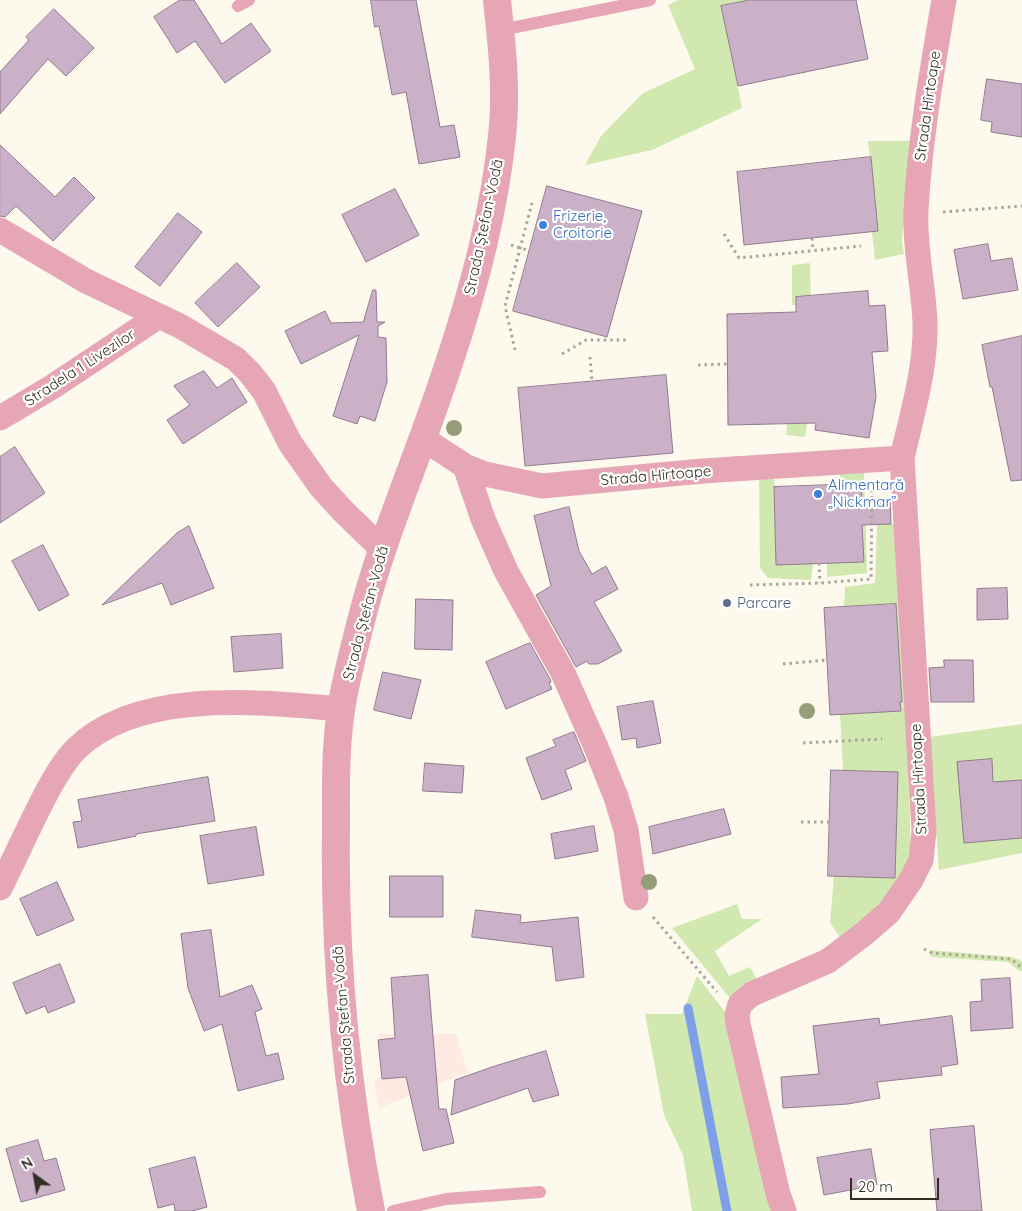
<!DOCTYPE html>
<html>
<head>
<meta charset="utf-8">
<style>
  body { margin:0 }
  #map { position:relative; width:1022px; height:1211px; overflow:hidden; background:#fdf9ed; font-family:Quicksand,sans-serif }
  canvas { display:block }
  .north { position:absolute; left:10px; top:1151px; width:50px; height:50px; -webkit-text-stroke:4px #fff; paint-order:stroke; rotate:328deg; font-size:14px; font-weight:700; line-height:20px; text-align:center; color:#332e23 }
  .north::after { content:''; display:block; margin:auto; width:18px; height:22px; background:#332e23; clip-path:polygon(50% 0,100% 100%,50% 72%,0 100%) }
  .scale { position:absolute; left:850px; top:1178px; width:89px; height:22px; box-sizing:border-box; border:2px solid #332e23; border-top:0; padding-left:6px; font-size:15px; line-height:18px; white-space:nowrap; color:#332e23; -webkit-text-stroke:4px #fff; paint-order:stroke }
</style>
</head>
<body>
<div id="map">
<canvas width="1022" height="1211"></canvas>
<div class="north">N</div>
<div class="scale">20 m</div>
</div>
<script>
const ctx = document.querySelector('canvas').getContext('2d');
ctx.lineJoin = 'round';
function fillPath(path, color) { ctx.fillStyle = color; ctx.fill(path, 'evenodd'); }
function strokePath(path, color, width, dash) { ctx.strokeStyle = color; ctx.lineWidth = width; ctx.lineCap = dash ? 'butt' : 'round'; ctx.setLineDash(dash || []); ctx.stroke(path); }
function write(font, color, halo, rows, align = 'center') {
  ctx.font = font + ' Quicksand,sans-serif'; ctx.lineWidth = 4.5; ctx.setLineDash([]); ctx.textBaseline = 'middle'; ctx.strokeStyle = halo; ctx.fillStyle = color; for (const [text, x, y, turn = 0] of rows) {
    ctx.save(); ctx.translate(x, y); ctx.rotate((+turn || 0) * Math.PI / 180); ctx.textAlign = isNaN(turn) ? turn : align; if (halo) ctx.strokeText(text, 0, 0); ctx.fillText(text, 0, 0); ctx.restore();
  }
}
fillPath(new Path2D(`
  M379,1034H456L468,1072L379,1108L374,1080L382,1079Z`), '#feeae3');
fillPath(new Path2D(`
  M678,0H750L721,6L742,108L652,150L585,165L601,136L643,93L695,69L668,5Z
  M868,141H911L902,241L904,254L875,260L872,232L878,230Z
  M810,263L811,305H792V265Z
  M815,376L805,437L786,435L787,424Z
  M864,471L867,573L827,577V563L863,561L861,484L840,485V472Z
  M759,475H774L776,564L813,563L811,580L768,578L760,568Z
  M877,524H899L902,547L911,858L887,896L842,940L830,923L834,876L895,877L898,772L843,770L840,714L901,711L896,604L844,607L845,587L875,583Z
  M1022,724V853L939,870L929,737Z
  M737,904L742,919H762L715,951L729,976L750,967L760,985L730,998L672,928Z
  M930,950L1012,957L1022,961V971H1019L1008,962L931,957Z
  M697,976L730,1018L777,1211H692L683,1155L664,1115L645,1014H682Z`), '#d2e8b1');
strokePath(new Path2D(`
  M688,1008L727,1211`), '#7ea0e9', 9);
const building = new Path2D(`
  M180,0H194L222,44L251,23L271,51L225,83L195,41L177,53L154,17Z
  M371,0H416L440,127L454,125L460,157L419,164L406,92L392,95L379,26L375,27Z
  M750,0H856L868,59L738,86L721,6Z
  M54,9L94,48L66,76L48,59L0,114V72L29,40L26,37Z
  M987,79L1022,84V137L991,132L992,122L981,120Z
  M0,145L55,197L74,177L95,198L53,241L16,206L5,217L0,216Z
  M871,157L878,231L744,245L737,172Z
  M547,186L642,211L607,337L513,311Z
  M395,189L419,235L366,262L342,215Z
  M178,213L202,232L160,286L135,267Z
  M988,244L991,261L1012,258L1018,290L963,299L954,250Z
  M237,263L260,287L218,327L195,303Z
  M373,290H376L377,322H385L378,326V337L386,338L387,382L375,421L360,416L357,424L333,416L359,335L301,364L285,331L325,311L331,323L363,322Z
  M868,291L869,306L885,305L888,351L872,352L876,397L869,438L815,430L816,423L728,425L727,314L796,312V297Z
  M1022,336V480L1011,481L992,387H990L982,345Z
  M204,371L217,388L232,378L247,402L183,444L167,420L190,405L174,386Z
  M666,375L673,453L525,466L518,388Z
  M15,447L45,493L0,523V457Z
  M861,484L862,500L890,498L891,524L862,525L864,562L776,565L774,487Z
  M569,507L579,551L592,574L606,566L618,589L594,602L622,651L598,664H589L587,661L576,667L536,595L551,586L534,516Z
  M189,526L214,588L171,605L162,583L102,605L177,533Z
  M43,545L69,595L39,611L12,561Z
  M1007,588L1008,619L977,620V589Z
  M416,599L453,600L452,650L415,649Z
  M896,604L902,702H900L901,711L830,715L824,608Z
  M281,634L283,668L234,672L231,637Z
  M530,643L550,679L551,682L549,683L552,689L506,709L486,662Z
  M944,660H973L974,702H931L929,668L944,667Z
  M383,672L421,680L411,719L374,710Z
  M653,701L661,743L637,748L636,738L622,740L617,707Z
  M574,732L586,761L565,770L572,789L542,800L526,758L556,746L553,740Z
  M992,759L993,782L1022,780V838L964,843L957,762Z
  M425,763L464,766L462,793L423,791Z
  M831,770L898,772L895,878L828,876Z
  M208,777L215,821L136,834V836L78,848L73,822L82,821L78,800Z
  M724,809L731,834L653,854L649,827Z
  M594,826L598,851L555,859L551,834Z
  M256,827L264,875L208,884L200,836Z
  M390,876H443V917H390Z
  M57,882L74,920L37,936L20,899Z
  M476,910L521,915L520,923L578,917L584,977L556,981L552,947L472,937Z
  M211,930L220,997L252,985L262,1009L255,1012L266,1056L278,1053L284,1079L238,1091L222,1024L204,1031L188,988L181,934Z
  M60,964L75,1002L48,1013L45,1006L26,1014L13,983Z
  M428,975L439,1109H446L454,1143L423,1151L406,1077L382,1079L378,1040L395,1038L391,978Z
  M1010,978L1013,1028L971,1031L970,1002L982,1001L981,980Z
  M952,1016L958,1064L941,1067L942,1075L877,1082L880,1098L848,1104L783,1108L781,1077L819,1074L813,1026L879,1018L880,1025Z
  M546,1051L559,1095L533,1102L528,1088L451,1115L455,1080L495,1066Z
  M974,1126L982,1211H937L930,1130Z
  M38,1140L44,1161L56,1158L65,1190L21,1202L6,1149Z
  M871,1149L877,1185L824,1195L817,1158Z
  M195,1157L207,1207L192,1211H175L174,1204L158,1208L149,1169Z`);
fillPath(building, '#cbb1c7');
strokePath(building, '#927a8e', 1);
strokePath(new Path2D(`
  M943,212L1022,206
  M724,234L739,258L861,246
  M812,238L813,251
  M511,245L530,251
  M515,350L505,306L532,203
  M562,354L586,340H629
  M590,357L592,382
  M698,365L727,364
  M819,563L820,583
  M750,585L820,583L871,579L872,487
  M783,664L827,660
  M803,743L882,739
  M801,822H830
  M653,917L717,992
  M924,949L932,953L1011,959L1022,968`), '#aaa59a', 3, [2.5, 4]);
strokePath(new Path2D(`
  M238,6L249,0
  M501,30L650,0
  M393,1211L446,1199L540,1192`), '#e6a6b5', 12);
strokePath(new Path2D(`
  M0,230L86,281L180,326L236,359L250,373L264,391L290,443L321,487L342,510L382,549
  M0,418L52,387L159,316
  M422,438L465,466L485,474L542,486L703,471L902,458C912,414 926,369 925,324C924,286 914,248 916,210C920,139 932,70 944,0
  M465,466L483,519L506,571L563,673L596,747L616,797L626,830L636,898
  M0,888C16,856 31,822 48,790C56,776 64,761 76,749C138,688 261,702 341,709
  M784,1211L778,1194L738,1024L737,1015L740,1004L752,994L828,961L865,933L889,912L911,880L921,860L924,831L902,458`), '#e6a6b5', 25);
strokePath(new Path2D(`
  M371,1211C346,1085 334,956 336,828C336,789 335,749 341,710C345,682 353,653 360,625C382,536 420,453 448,366C473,292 494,215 502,136C507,91 502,45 497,0`), '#e6a6b5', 28);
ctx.fillStyle = '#969e79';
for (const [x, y] of [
  [454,428],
  [807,711],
  [649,882]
]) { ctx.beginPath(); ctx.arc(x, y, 8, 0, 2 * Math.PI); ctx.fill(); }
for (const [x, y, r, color] of [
  [543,225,5,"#3f7fe0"],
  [818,494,5,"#3f7fe0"],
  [727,603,5,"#5c6f8a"]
]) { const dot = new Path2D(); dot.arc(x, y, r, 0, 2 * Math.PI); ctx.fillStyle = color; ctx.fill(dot); strokePath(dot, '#fff', 2); }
write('15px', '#332e23', '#fff', [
  ["Strada Hîrtoape",928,106,-82],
  ["Strada Ștefan-Vodă",484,227,-78],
  ["Stradela 1 Livezilor",80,368,-33],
  ["Strada Hîrtoape",656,476,-5],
  ["Strada Ștefan-Vodă",366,613,-75],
  ["Strada Hîrtoape",919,779,-93],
  ["Strada Ștefan-Vodă",344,1015,-95]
]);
write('15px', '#366cbe', '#fff', [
  ["Frizerie,",553,216],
  ["Croitorie",553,233],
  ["Alimentară",828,485],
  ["„Nickmar”",828,502]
], 'left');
write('15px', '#4e5e75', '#fff', [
  ["Parcare",737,603]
], 'left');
</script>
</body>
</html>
